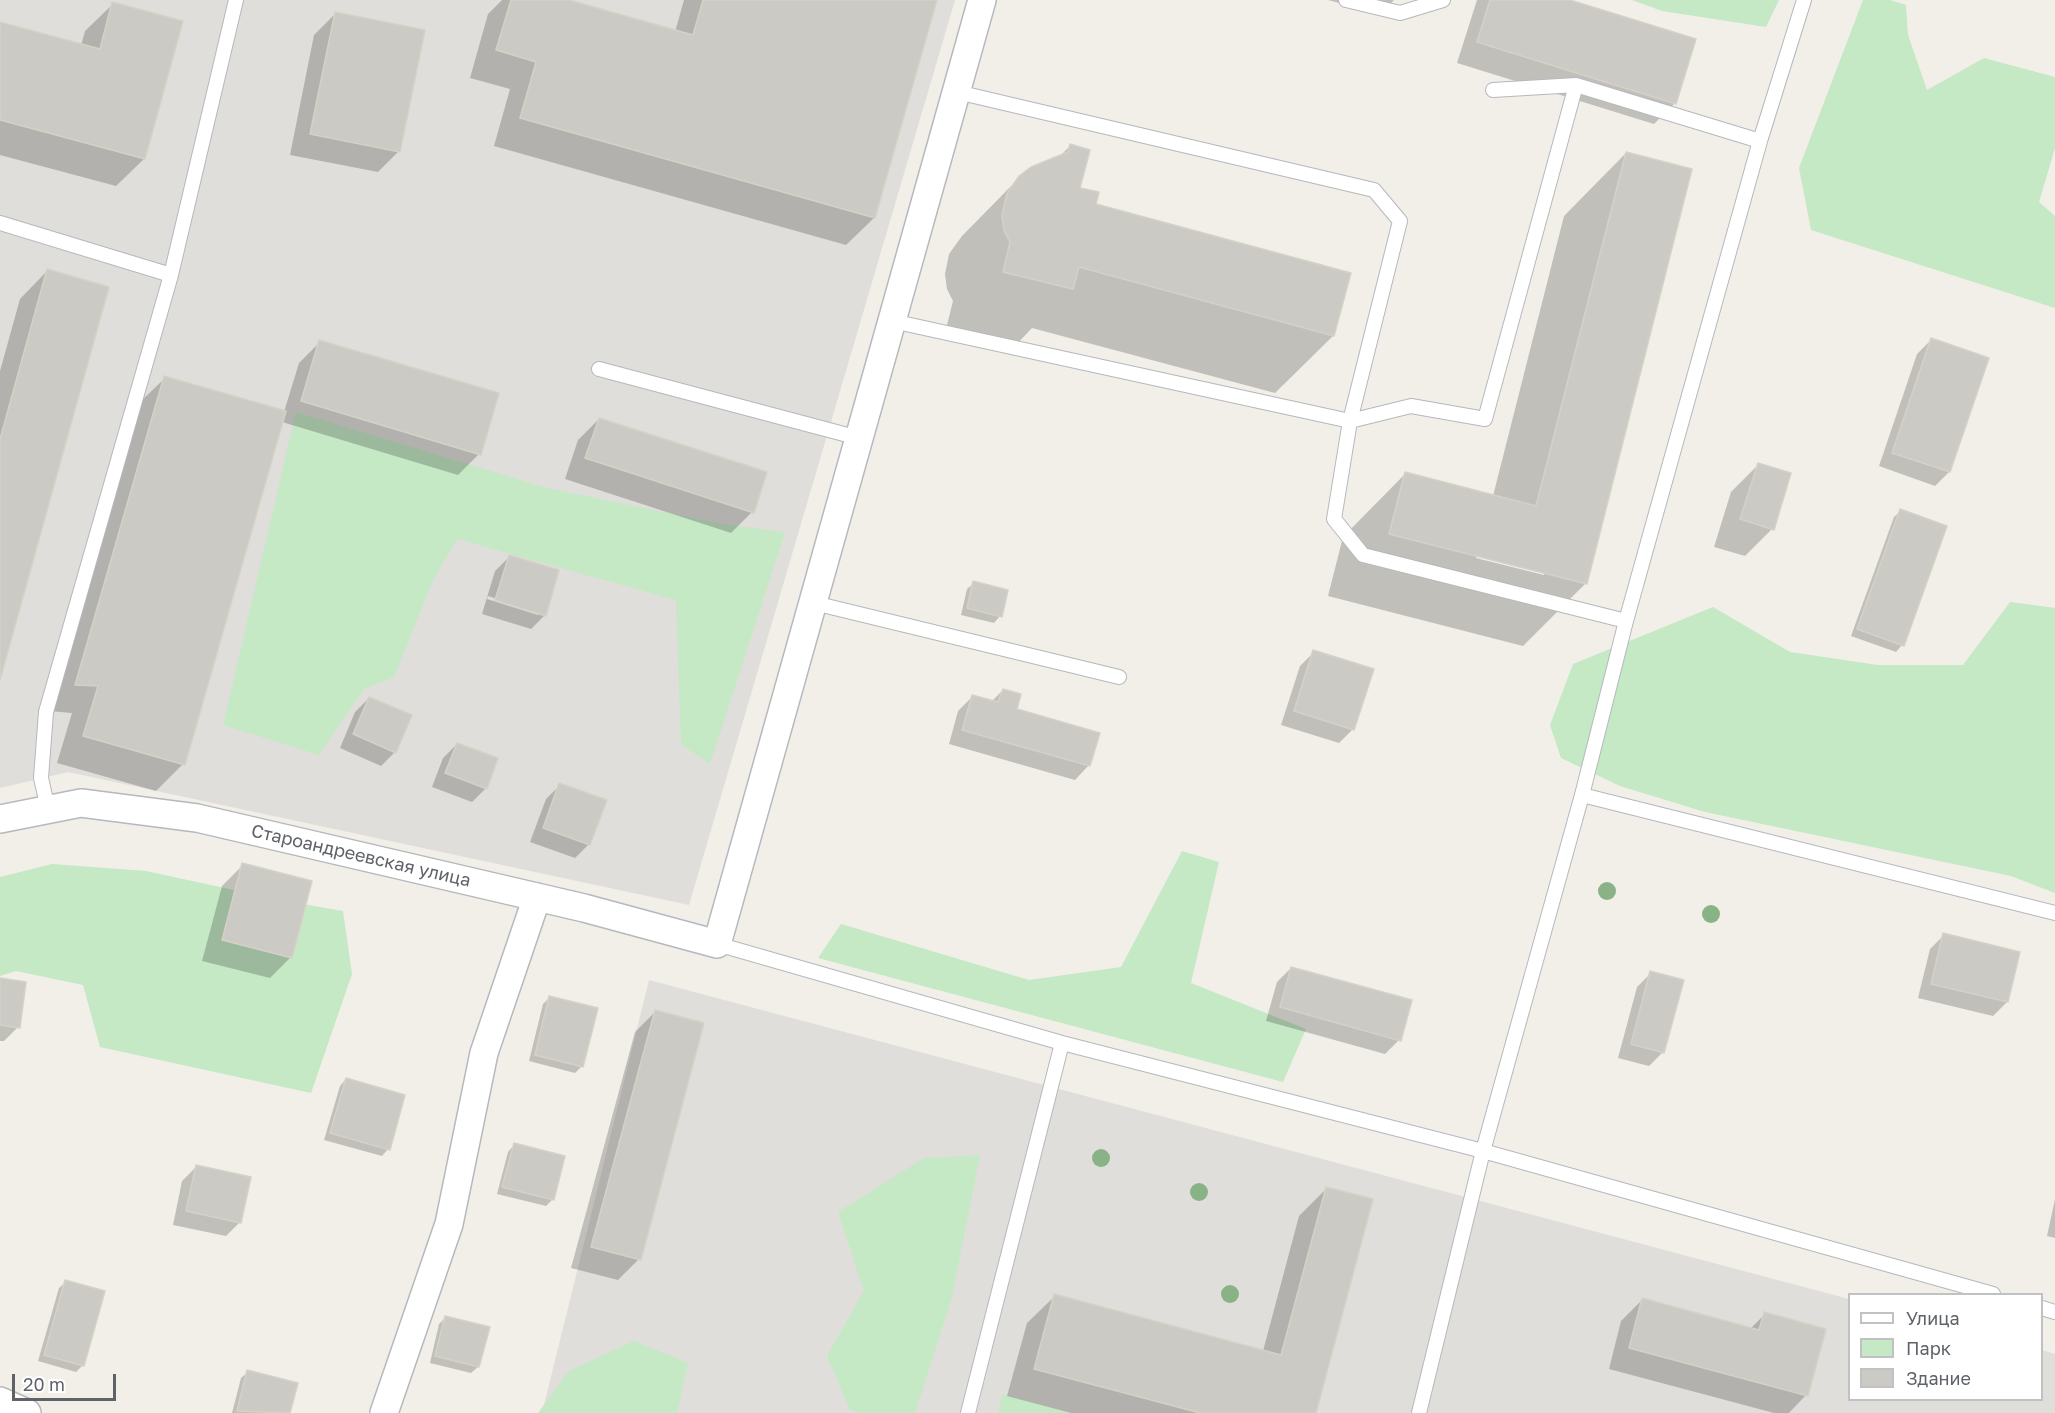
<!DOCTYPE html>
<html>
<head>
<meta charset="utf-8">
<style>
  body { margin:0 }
  #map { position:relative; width:2055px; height:1413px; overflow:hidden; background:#f1efe8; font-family:"Golos Text",sans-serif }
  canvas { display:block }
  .legend { position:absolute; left:1848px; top:1293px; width:195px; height:108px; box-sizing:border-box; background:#fff; border:2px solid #bfc1c3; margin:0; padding:8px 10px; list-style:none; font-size:18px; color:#5f6368 }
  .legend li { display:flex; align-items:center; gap:12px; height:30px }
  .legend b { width:30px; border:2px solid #bfc1c3 }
  .scale { position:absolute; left:12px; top:1374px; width:104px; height:27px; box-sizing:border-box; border:3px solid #5f6368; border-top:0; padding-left:8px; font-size:18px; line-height:21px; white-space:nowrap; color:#5f6368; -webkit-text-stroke:4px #fff; paint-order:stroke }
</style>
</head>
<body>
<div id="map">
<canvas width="2055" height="1413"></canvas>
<ul class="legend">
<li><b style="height:8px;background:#fff"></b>Улица</li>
<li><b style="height:16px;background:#c5e8c5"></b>Парк</li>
<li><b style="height:16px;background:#cccac5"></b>Здание</li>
</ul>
<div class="scale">20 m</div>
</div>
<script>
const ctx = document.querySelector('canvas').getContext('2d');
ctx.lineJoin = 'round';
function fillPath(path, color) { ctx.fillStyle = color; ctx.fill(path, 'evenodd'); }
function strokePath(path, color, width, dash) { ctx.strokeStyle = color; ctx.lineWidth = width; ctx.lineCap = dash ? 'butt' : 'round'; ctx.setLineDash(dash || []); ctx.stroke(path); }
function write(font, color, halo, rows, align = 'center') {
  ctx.font = font + ' "Golos Text",sans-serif'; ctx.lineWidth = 4.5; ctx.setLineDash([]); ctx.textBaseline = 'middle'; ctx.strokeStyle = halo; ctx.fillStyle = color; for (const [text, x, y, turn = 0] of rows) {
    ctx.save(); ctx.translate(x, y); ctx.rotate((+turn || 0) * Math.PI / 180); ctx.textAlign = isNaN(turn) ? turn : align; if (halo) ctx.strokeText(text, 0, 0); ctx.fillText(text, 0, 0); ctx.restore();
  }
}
fillPath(new Path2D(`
  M0,0H955L689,905L68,772L0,788Z
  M649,980L1849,1299L1850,1400H2042V1350L2055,1354V1413H542Z`), '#e0deda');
fillPath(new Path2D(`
  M1632,0H1779L1766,27L1662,11Z
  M1863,0H1890L1906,5L1908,35L1927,90L1984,58L2055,77V148L2039,202L2055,216V308L1811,230L1799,168Z
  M296,412L547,488L722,524L785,532L710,764L681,744L676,600L457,539L432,582L394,677L364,689L319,755L223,725Z
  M2010,602L2055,608V893L2011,876L1705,812L1620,786L1561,758L1550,725L1573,664L1713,607L1790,652L1878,665H1963Z
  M1182,851L1219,862L1191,983L1306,1029L1283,1082L818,958L841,924L1029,980L1121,967Z
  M52,864L146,871L280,900L343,911L352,974L311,1093L100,1047L83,985L16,971L0,976V877Z
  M980,1155L952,1297L915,1413H862L850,1410L827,1356L864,1291L838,1212L924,1158Z
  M634,1341L688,1363L677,1413H538L569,1371Z
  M1003,1394L1071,1413H998Z`), '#c5e8c5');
fillPath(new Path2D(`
  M502,0H564L675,32L684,0H930L874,218L846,245L494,146L510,89L470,78L488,14Z
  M1328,0H1394L1380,14Z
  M1477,0H1565L1675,103L1654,124L1457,63Z
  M113,4L181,22L144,159L116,186L0,155V24L81,46L85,31Z
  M335,14L399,151L378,172L290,155L314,35Z
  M1070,146L1078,189L1094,205L1333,336L1275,393L1032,328L1014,347L946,329L953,301L947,289L945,274L949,254L962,236L1020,177L1060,156Z
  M1626,153L1586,583L1523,646L1328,596L1343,537L1405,474L1493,496L1564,216ZM1477,555L1544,572V575L1476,558Z
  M47,271L0,674V371L20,299Z
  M1931,340L1949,472L1935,486L1879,466L1917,354Z
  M320,342L479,454L458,475L282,422L183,764L156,791L57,763L72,713L49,711L137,405L165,378L284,412L299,363Z
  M599,419L752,512L731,533L565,479L578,440Z
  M1759,464L1772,529L1745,556L1714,547L1731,492Z
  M1901,511L1902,645L1896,652L1851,636L1894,517Z
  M509,557L545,615L531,629L482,614L495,571ZM488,596L538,612V615L487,599Z
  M974,583L1000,616L994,623L961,615L967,589Z
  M1314,652L1353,729L1339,743L1281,725L1300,666Z
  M1003,690L1015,710L1089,765L1075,780L949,744L958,711L972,697L991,702Z
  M369,698L395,752L381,766L340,748L355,712Z
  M457,744L486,788L472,802L432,787L443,758Z
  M560,785L589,844L575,858L530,842L546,799Z
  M243,865L291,957L270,978L202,961L222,886Z
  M1944,935L2007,1002L1993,1016L1918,998L1930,949Z
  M1291,968L1399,1040L1385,1054L1266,1021L1277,982Z
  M1651,973L1663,1052L1649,1066L1618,1058L1637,987Z
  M0,980L18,1027L4,1041H0Z
  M549,998L582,1066L575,1073L529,1061L543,1004Z
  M656,1011L639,1259L618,1280L571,1268L635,1032Z
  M346,1079L388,1149L382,1156L324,1140L340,1086Z
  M514,1145L553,1199L546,1206L497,1194L508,1152Z
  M196,1167L240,1222L226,1236L173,1225L182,1181Z
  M1327,1188L1314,1413H1071L1007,1396L1027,1323L1055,1296L1263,1351L1299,1216Z
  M2055,1199V1238L2047,1236Z
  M66,1282L83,1365L76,1372L38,1361L59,1288Z
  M1642,1300L1750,1329L1765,1314L1806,1395L1789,1413H1774L1609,1369L1621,1321Z
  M446,1317L478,1367L471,1373L430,1363L439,1324Z
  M248,1372L296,1384L288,1413H232L241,1378Z`), '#0003');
const building = new Path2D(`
  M511,0H569L693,35L703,0H937L875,218L520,118L536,62L496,50Z
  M1490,0H1570L1696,39L1676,104L1477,42Z
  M112,2L183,21L145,159L0,120V22L100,49Z
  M335,12L425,30L400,152L310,134Z
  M1070,144L1090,150L1080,188L1099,192L1096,204L1351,273L1334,336L1079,267L1073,289L1003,272L1010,242L1004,231L1002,215L1007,194L1019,176L1031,167L1068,152Z
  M1626,152L1692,169L1587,584L1389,534L1405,472L1536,506Z
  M47,269L109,287L0,680V439Z
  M1931,338L1989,358L1950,472L1892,453Z
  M319,340L499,393L481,455L301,401Z
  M164,376L286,411L185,765L83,736L98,686L75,685Z
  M599,418L767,472L754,513L585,458Z
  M1758,463L1791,473L1774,530L1740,519Z
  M1900,509L1947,526L1904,646L1857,629Z
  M509,555L559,570L546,616L495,600Z
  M973,581L1008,590L1002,617L967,608Z
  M1313,650L1374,669L1354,730L1294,711Z
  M1003,689L1021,694L1017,709L1100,733L1090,766L962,730L972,695L998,702Z
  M369,697L412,715L396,753L353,734Z
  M457,743L498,758L487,789L445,773Z
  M559,783L607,800L590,845L543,828Z
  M242,863L312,881L292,958L222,940Z
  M1943,933L2020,952L2008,1002L1931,984Z
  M1291,967L1412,1000L1401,1041L1280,1007Z
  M1650,971L1684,980L1664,1053L1631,1044Z
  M0,978L26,982L20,1028L0,1025Z
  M549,996L598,1008L583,1067L535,1055Z
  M655,1010L704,1023L641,1260L591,1247Z
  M346,1078L405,1095L390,1150L330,1133Z
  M514,1143L565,1156L554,1200L502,1187Z
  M196,1165L251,1177L241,1223L186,1211Z
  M1326,1187L1373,1199L1316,1413H1200L1034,1369L1054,1294L1281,1355Z
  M65,1280L105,1291L84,1366L44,1355Z
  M1642,1298L1759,1330L1764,1312L1826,1329L1808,1396L1629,1348Z
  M445,1316L490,1327L479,1367L435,1356Z
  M247,1370L298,1383L290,1413L237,1411Z`);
fillPath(building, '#cccac5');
strokePath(building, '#d6d1c6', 1.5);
const lane = new Path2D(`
  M1346,0L1400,13L1443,0
  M1493,90L1576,85L1760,141
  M957,92L1374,190L1400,221L1350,421L1411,406L1485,419L1576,85
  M0,223L171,275
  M892,321L1350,421L1334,519L1363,555L1626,621
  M599,369L859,438
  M814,603L1119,677
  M1582,795L2055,913
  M48,809L41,778L46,712L171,275L236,0
  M717,944L1062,1043L1483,1151L1993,1294
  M2042,1308L2055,1312
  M968,1413L1062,1043
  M1419,1413L1483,1151L1582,795L1626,621L1760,141L1804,0`);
const street = new Path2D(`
  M0,819L81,803L197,818L584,908L717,944L982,0
  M0,1401L27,1413
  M384,1413L449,1224L484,1053L537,897`);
strokePath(lane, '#b5b8bc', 16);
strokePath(street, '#b5b8bc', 30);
strokePath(lane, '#fff', 14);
strokePath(street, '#fff', 27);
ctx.fillStyle = '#89b387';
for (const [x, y] of [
  [1607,891],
  [1711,914],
  [1101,1158],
  [1199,1192],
  [1230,1294]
]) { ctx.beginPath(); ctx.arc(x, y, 9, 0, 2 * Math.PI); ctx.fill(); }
write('18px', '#5f6368', '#fff', [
  ["Староандреевская улица",361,856,13]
]);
</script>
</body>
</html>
